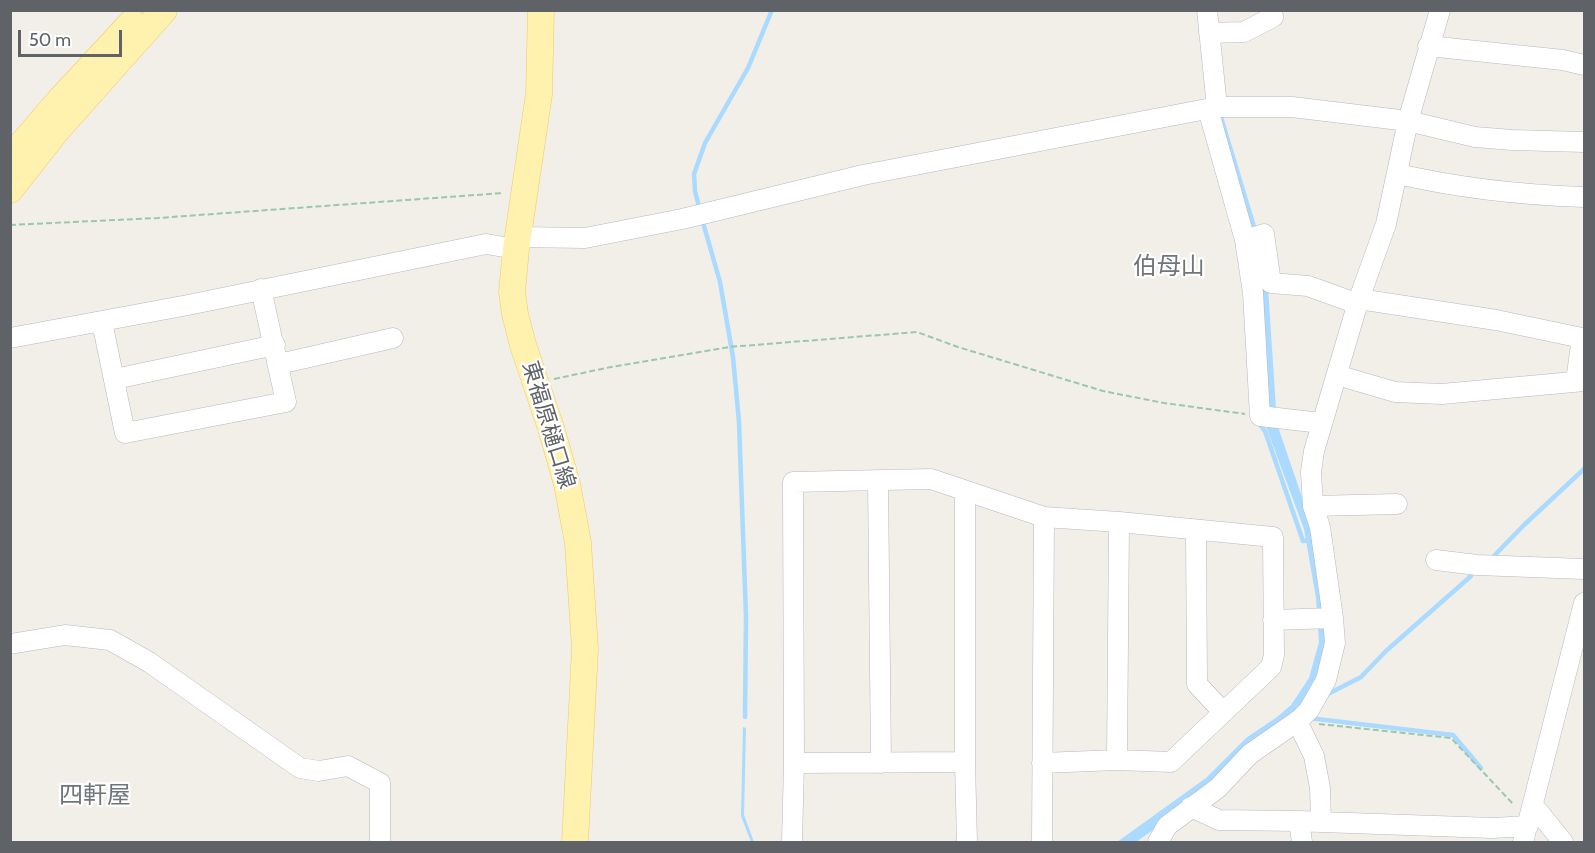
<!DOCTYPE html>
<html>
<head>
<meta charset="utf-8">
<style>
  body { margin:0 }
  #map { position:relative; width:1595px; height:853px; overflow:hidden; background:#f1efe8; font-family:Cabin,sans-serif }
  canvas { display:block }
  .frame { position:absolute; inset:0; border:12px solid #5f6368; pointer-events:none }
  .scale { position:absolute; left:18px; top:30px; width:104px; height:27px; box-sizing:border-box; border:3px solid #5f6368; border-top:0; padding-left:8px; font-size:18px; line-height:21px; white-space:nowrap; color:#5f6368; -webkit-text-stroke:4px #fff; paint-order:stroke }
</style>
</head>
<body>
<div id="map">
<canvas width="1595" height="853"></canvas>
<div class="frame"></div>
<div class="scale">50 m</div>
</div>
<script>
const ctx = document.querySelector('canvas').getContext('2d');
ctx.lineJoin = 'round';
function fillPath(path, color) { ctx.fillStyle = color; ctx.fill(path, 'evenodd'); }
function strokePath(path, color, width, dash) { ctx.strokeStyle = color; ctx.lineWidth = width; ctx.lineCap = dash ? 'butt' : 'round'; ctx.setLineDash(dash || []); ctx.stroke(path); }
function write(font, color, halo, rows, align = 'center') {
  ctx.font = font + ' Cabin,"Noto Sans JP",sans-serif'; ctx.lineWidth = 4.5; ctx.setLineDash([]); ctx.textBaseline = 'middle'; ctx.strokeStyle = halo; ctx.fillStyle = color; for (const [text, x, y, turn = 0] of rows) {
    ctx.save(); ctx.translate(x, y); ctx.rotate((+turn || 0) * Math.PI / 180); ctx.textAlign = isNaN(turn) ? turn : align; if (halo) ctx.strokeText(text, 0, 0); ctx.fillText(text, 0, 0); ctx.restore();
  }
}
fillPath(new Path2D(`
  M1222,113L1260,239L1268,288L1277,424L1316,538L1330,642L1307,704L1180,811L1136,842H1117L1206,778L1246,738L1277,717L1291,705L1309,678L1319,642L1316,598L1304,529L1265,424L1259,323L1212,114Z
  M743,727L746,728L744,815L754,842H751L741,816Z`), '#aadaff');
strokePath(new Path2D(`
  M700,211L695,191L694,174L705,143L748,68L772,10
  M702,219L720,282L733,357L739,422L746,617L745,717
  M1258,422L1265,431L1303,541L1310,540
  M1491,559L1524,525L1584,469
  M1328,694L1361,677L1386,651L1471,576
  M1308,718L1453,735L1481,768`), '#aadaff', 4.5);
const minor = new Path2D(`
  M1207,10L1217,107
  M1209,33L1244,32L1273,17L1272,10
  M1428,46L1563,60L1584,65
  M1208,109L1245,240L1253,293L1260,416L1321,423
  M1398,174C1459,188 1522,195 1584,197
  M518,237L585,238L682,219L863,175L1217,107H1292L1408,121L1475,137L1512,140L1584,142
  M1245,240L1264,234L1271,283L1308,286L1358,304
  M1359,299L1496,320L1582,338L1576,381
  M102,322L125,433L286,402L261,289
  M10,338L188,305L486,244L516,249
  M279,364L393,338
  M1337,375L1395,392L1442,394L1584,381
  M115,379L275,345
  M878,481L881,763
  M965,491V762L967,842
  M1313,506L1397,504
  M1196,530L1197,684L1223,712
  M1436,560L1477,565L1584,569
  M1273,620L1333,618
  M10,644L65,635L110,640L149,662L300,768L319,771L348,766L380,783V842
  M1297,721L1314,756L1320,788L1321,822L1299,821L1302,842
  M1117,760L1119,522
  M965,762L794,763L793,482L931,479L1044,517L1119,522L1273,537L1274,655L1271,667L1171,762L1117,760L1042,763
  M1533,805L1563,842
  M1191,807L1219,820L1299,821
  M1321,822L1493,828L1528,826
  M792,842L794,763
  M1042,842L1044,517
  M1158,842L1167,826L1218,788L1250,754L1299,720L1309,710L1326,680L1335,643L1333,618L1320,527L1313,506L1311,472L1314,451L1359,299L1386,224L1408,121L1440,10
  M1523,842L1584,603`);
const major = new Path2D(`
  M541,10L539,94L516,249L512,292L515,314L523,345L551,428L567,484L578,543L585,649L575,842
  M10,158L58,102L132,22
  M10,190L58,129L164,10`);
strokePath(minor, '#b5b8bc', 21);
strokePath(major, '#f2c960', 27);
strokePath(new Path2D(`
  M10,225L158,218L503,193
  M554,379L611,367L729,347L917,332L958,347L1103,391L1164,403L1245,414
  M1319,724L1451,738L1514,805`), '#9cc7a9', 2, [6, 3]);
strokePath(minor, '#fff', 20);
strokePath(major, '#fff2af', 26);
write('22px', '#5f6368', '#fff', [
  ["東福原樋口線",548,425,73]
]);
write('24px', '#70757a', '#fff', [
  ["伯母山",1169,267],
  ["四軒屋",95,796]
]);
</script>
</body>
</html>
